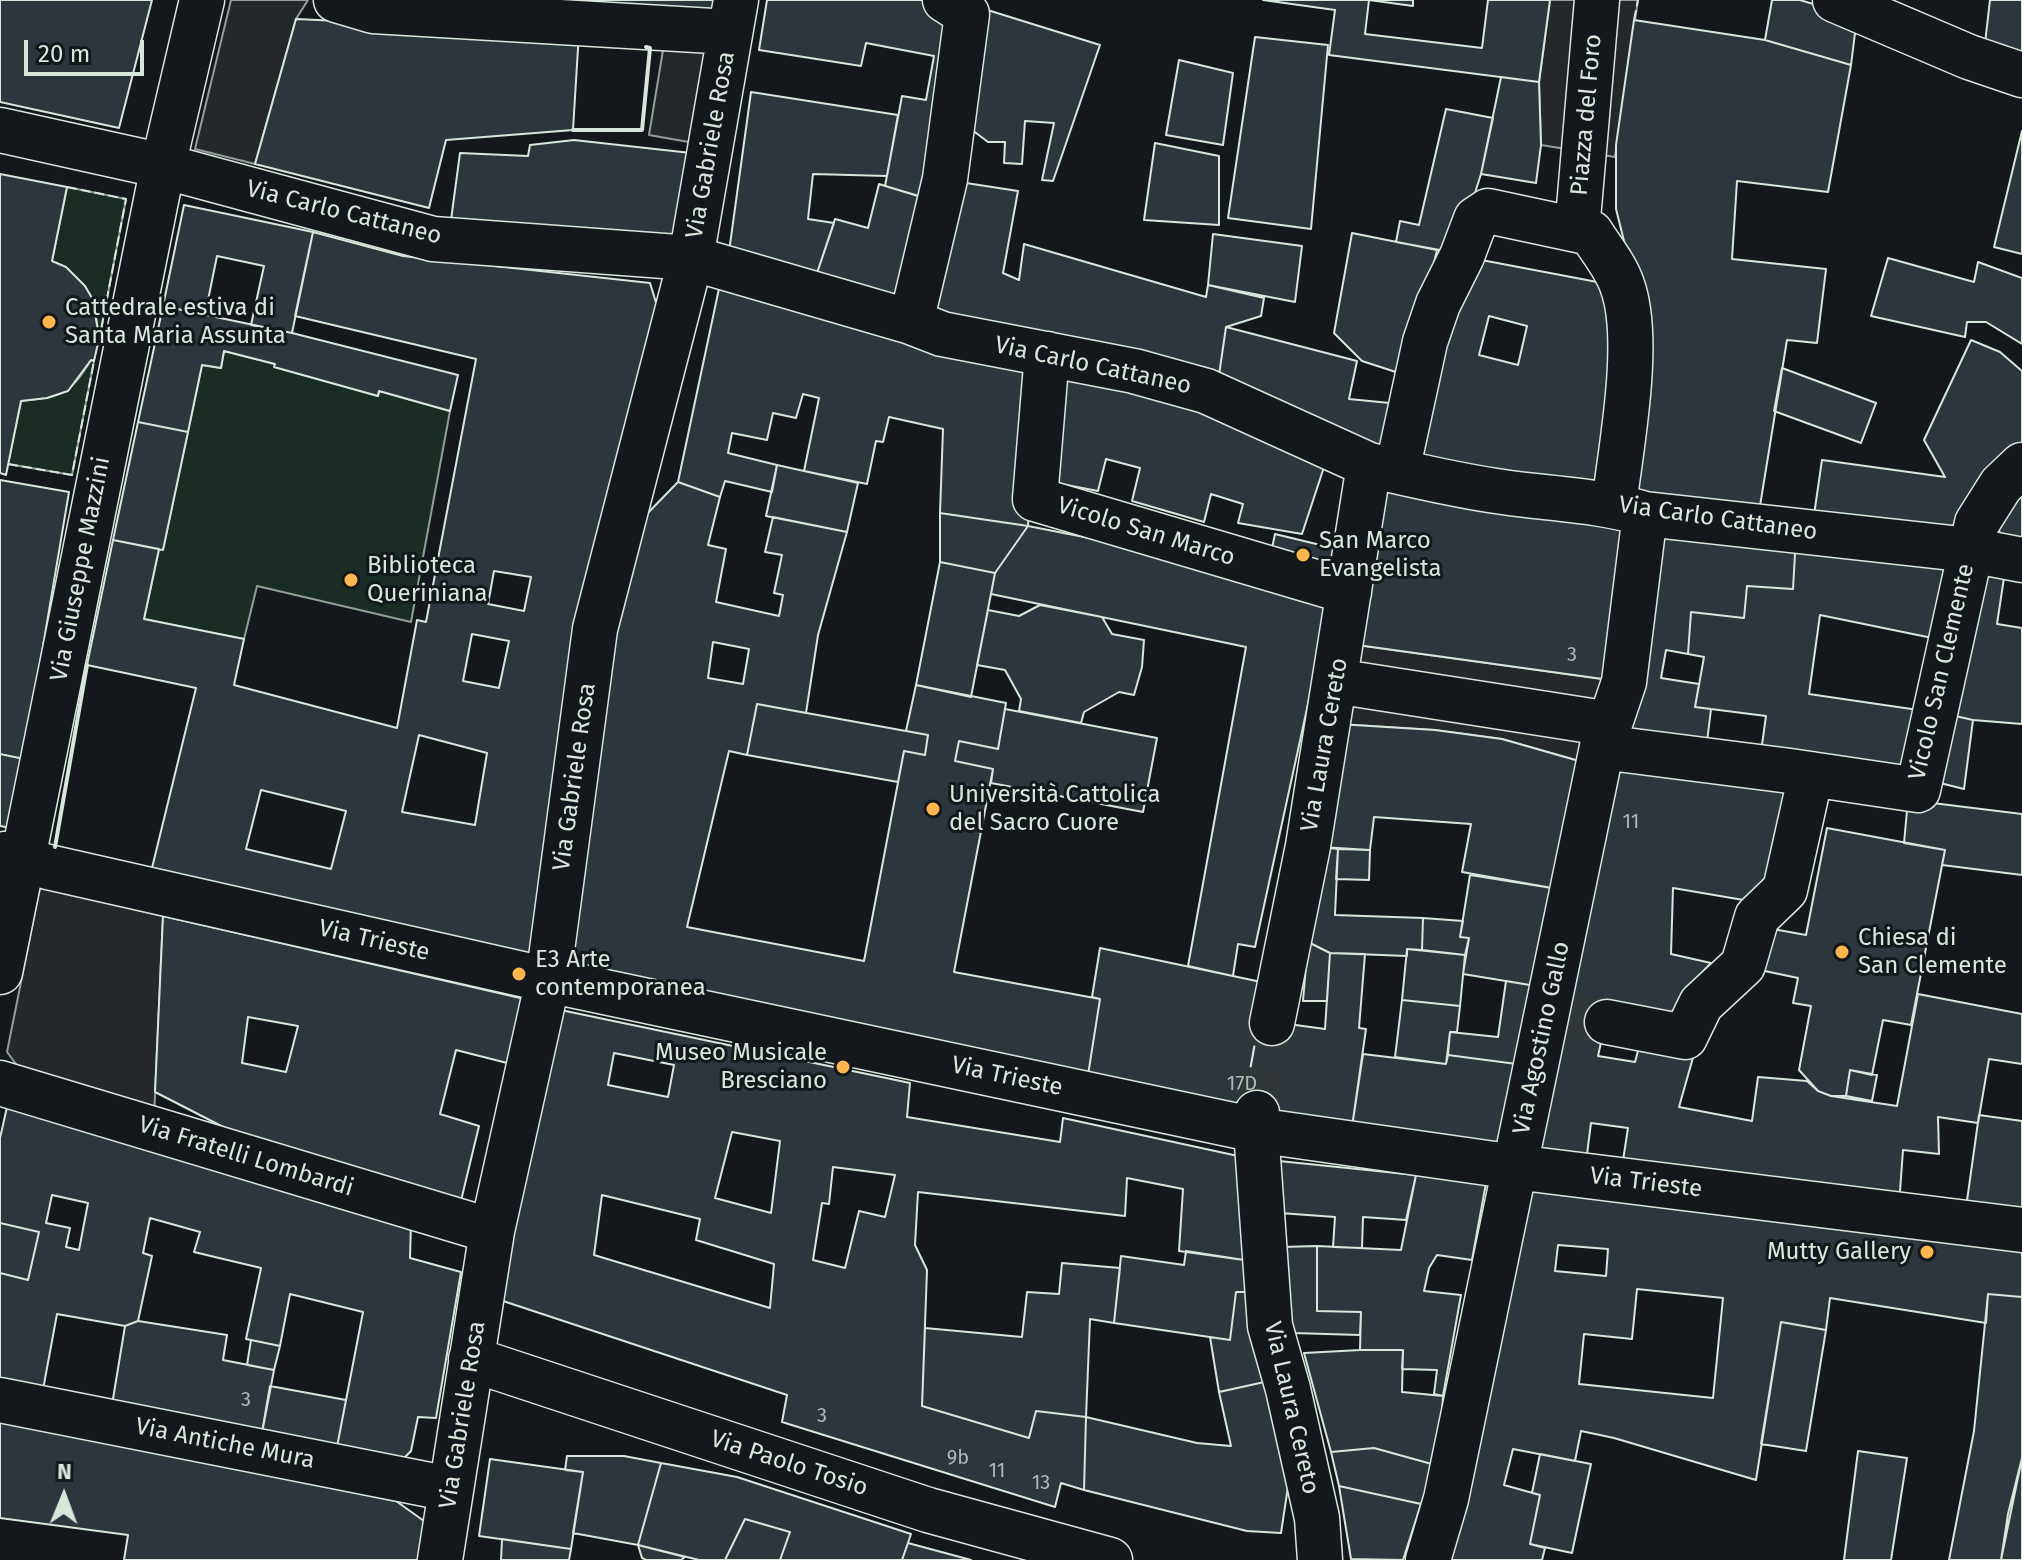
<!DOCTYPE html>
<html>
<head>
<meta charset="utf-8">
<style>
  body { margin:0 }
  #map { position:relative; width:2022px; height:1560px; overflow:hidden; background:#14181c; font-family:"Fira Sans",sans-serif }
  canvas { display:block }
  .north { position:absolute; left:24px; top:1456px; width:80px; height:80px; -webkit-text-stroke:6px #14181c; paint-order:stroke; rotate:1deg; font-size:22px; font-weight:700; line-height:32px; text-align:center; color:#d8e6dc }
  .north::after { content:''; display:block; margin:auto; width:28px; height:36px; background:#d8e6dc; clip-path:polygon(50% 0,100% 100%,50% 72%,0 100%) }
  .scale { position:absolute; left:24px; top:40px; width:120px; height:36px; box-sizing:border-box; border:4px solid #d8e6dc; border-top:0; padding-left:10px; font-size:24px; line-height:28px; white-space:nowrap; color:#d8e6dc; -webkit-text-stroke:6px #14181c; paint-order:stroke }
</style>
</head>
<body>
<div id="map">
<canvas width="2022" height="1560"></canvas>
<div class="north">N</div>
<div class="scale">20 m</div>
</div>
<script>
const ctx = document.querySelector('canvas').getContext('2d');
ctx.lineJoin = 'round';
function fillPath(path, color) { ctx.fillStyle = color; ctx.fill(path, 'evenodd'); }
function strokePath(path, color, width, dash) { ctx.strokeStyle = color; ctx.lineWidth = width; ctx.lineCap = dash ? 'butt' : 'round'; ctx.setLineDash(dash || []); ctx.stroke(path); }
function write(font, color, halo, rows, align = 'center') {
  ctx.font = font + ' "Fira Sans",sans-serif'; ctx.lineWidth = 6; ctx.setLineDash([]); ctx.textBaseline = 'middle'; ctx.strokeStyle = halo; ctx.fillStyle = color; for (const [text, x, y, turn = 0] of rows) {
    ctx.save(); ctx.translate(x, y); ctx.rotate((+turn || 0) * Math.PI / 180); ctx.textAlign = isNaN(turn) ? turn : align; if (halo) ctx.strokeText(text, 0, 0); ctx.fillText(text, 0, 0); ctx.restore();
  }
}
const green = new Path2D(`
  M67,187L126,199L101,330H98C94,291 81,283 52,261Z
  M224,351L275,364V367L378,396L379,391L450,411L411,622L257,586L244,639L144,619L159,549H163L202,365L221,368Z
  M91,360L94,361L72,475L8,464L21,401C61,397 70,395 91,360Z`);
fillPath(green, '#1a2d24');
strokePath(green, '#939e99', 2);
const parking = new Path2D(`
  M231,0H308L296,19L255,164L195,149Z
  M1550,0H1638L1615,157L1541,145L1539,82Z
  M665,38L716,41L700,144L649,135Z
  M1350,644L1617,681L1579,761L1502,739L1435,730L1338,724Z
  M40,887L163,916L154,1118L28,1080L7,1052Z`);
fillPath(parking, '#24282b');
strokePath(parking, '#939e99', 2);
const building = new Path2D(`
  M0,0H152L119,128L0,102Z
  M465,0H718L714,23Z
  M767,0H925L956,23L929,199L885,186L902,96L926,100L934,56L866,43L861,66L759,50Z
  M1263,0H1413V6L1369,0L1365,34L1482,48L1488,0H1550L1539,82L1329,55L1335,10Z
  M1772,0H1800L1857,17L1851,65L1765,40Z
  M1990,0H2022V64L1984,52Z
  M981,8L1100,45L1053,181L1042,180L1054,123L1025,121L1022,164L1004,163L1005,142H988L959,120Z
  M296,19L579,32L573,130L446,140L429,208L255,164Z
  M1634,20L1765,40L1851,65L1828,192L1737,181L1732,259L1826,269L1817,343L1787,340L1759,512L1621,495L1639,301L1616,209V145Z
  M1255,37L1328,45L1311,229L1228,218Z
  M1179,60L1233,73L1223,145L1166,135Z
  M1501,77L1539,82L1541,145L1536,183L1481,174Z
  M751,92L898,115L887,176L813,174L808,219L834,223L815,279L728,259Z
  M1446,109L1493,118L1481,174L1456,253L1396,242L1400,221L1419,225Z
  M2022,131V254L1994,247Z
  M574,140L700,154L685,243L451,220L460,153L528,156L530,145Z
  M1155,143L1219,156V225L1144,220Z
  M0,174L67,187L52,261L66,267L85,286L92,298L98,330H101L94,361L91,360L68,391L47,398L21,401L6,475L0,473Z
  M953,181L1018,191L1003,273L1019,280L1024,244L1206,297L1208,285L1264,298L1261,316L1226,327L1218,382L919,319Z
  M879,184L934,201L906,314L815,279L835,219L868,228Z
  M184,205L313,232L292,333L251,325L264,266L217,256L205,315L163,306Z
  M313,232L403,256L650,283L658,309L533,958L151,872L196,688L87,665L113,540L159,549L144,619L244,639L234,685L397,728L417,620L426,622L476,359L295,316ZM494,571L531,577L524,611L488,604ZM472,634L509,641L499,688L463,681ZM419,735L487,753L475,825L402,812ZM261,790L346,811L331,869L246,849Z
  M1352,233L1437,250L1408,376L1362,361L1334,333Z
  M1213,234L1302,246L1295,302L1208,285Z
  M1471,258L1613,285L1605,493L1410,460ZM1489,316L1527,326L1518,365L1479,355Z
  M1888,258L1974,282L1978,262L2022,278V344L1986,322H1967L1965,337L1871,316Z
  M721,279L1035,362L1028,526L940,513L943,429L889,417L883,442L876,441L867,484L804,471L819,398L803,394L796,418L773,413L767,440L732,433L728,453L777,465L772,492L725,481L720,497L678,482Z
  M163,306L292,333L458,375L450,411L379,391L378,396L274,367L275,364L224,351L221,368L202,365L188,432L138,422Z
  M1226,327L1357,361L1349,399L1400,404L1393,463L1218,382Z
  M1971,340L2000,352L2022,371V446L1988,482L1953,526L1814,515L1822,460L1945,477L1924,440Z
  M1782,368L1876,403L1861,443L1774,411Z
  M1055,369L1228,420L1324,467L1302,534L1238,523L1243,504L1211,494L1204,522L1132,501L1140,468L1106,459L1098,491L1046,481Z
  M138,422L188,432L163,550L113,540Z
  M777,465L858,483L847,532L766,516Z
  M1381,478L1631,518L1617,681L1350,644Z
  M0,480L69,492L24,759L0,754Z
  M2022,481V548L2003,538L1998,529Z
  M678,482L720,497L708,545L726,549L716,602L779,616L783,595L774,593L782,555L765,552L773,517L847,532L818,635L806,713L757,704L747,755L729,751L687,927L864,961L904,751L925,755L928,735L906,731L916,685L1006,703L998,749L959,741L955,761L993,769L954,972L1100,999L1088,1075L557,962L608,636L640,521ZM713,642L749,649L743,684L708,678Z
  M940,513L1028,526L995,573L940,562Z
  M1028,526L1262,572L1333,605L1315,672L1255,947L1238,944L1233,976L1188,966L1246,647L991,594L995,573Z
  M1657,526L1796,536L1793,589L1747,586L1744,618L1691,612L1688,654L1666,650L1661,678L1699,684L1695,707L1711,709L1706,750L1613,739Z
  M1275,534L1337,549L1331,576L1269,562Z
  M1796,536L1959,562L1942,640L1820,615L1809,694L1925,711L1910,778L1760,759L1766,716L1695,707L1704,657L1688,654L1691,612L1744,618L1747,586L1793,589Z
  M940,562L995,573L971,697L916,685Z
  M1982,562L2005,571L1997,624L2022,628V724L1973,720L1942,713Z
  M1040,605L1102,617L1112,634L1144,640L1142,667L1134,695L1119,692L1084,712L1081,723L1019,711L1021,699L1005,670L977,665L988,610L1019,616Z
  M757,704L928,735L925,755L904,751L898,782L747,755Z
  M1005,709L1157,738L1143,812L991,783L993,769L955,761L959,741L998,749Z
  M1942,713L1973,720L1964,789L1928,780Z
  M1338,724L1435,730L1502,739L1579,761L1552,888L1462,872L1471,824L1374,817L1370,850L1321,847Z
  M0,754L24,759L11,828L0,826Z
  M1610,755L1789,777L1761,903L1673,888L1671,954L1711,963L1682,994L1673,1020L1608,1011L1598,1056L1635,1062L1642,1036L1696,1047L1679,1107L1752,1121L1758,1077L1807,1081L1818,1091L1831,1096L1897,1106L1918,994L2022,1014V1064L1989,1059L1978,1123L1938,1117L1939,1154L1903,1150L1899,1205L1622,1167L1628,1128L1591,1123L1586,1162L1531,1154Z
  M1908,800L2022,814V875L1942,865L1945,850L1904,843Z
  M1827,828L1945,850L1911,1025L1883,1020L1872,1075L1850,1070L1846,1096H1831L1818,1091L1799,1070L1811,1006L1793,1003L1798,978L1755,969L1762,927L1806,935Z
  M1321,847L1338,849L1335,915L1423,918L1422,950L1407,949V956L1330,953L1308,942Z
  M1338,849L1370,850L1369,880L1336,879Z
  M1470,875L1552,888L1536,986L1463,974L1469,938L1460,937Z
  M163,916L529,1000L515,1065L456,1050L440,1114L479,1126L459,1209L274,1153L155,1092ZM248,1017L298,1026L286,1072L242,1063Z
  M1423,918L1463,921L1460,937L1469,938L1465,955L1422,950Z
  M1308,942L1330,953L1327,1001H1303Z
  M1100,948L1266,983L1243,1109L1088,1075L1100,999L1092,997Z
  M1407,949L1465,955L1460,1006L1402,1000Z
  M1330,953L1365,954L1359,1028L1366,1029L1352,1127L1243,1109L1259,1020L1325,1029Z
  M1506,981L1536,986L1524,1065L1448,1055L1450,1032L1498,1037Z
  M1402,1000L1460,1006L1457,1032H1450L1446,1064L1395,1057Z
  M556,1009L910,1083L907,1117L1060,1142L1063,1118L1238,1156L1244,1260L1179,1251L1183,1189L1127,1178L1125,1216L918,1192L915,1245L927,1270L922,1406L1029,1438L1036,1411L1086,1417L1084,1490L1061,1483L1055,1507L782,1422L787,1395L497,1299ZM614,1053L674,1065L668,1097L608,1085ZM732,1132L780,1141L771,1213L715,1198ZM833,1167L895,1175L885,1217L859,1211L845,1268L813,1260L822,1203L829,1204ZM602,1195L700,1219L696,1240L774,1264L770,1308L594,1255Z
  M1363,1054L1446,1064L1448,1055L1524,1065L1510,1148L1352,1127Z
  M1850,1070L1877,1075L1872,1101L1846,1096Z
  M7,1107L411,1222L410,1258L461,1272L436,1418L418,1417L411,1451L397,1465L336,1452L363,1312L290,1294L280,1346L246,1339L261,1268L194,1252L200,1232L150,1218L143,1253L152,1256L138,1321L125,1326L57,1314L42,1395L0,1385V1273L28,1280L39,1232L0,1223V1138ZM52,1195L88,1203L79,1250L66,1247L70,1228L46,1223Z
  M1979,1115L2022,1121V1222L1965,1215Z
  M1279,1161L1416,1175L1406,1220L1363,1217L1362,1248L1333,1247L1335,1217L1280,1213Z
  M1416,1175L1486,1183L1472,1260L1437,1255L1429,1268L1424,1291L1461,1295L1443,1396L1434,1394L1437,1370L1402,1369L1403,1350H1360L1361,1312L1317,1311V1246L1401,1250Z
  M1519,1186L2022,1246V1297L1988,1294L1986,1323L1830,1298L1826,1330L1781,1322L1756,1480L1614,1438L1581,1431L1575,1461L1513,1449L1504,1485L1540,1495L1530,1544L1545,1548L1542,1560H1443ZM1558,1245L1608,1249L1606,1276L1555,1271ZM1637,1289L1723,1298L1713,1398L1579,1384L1584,1334L1632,1339Z
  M0,1223L39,1232L28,1280L0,1273Z
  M1317,1246V1311L1361,1312L1360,1335L1293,1333L1281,1247Z
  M1186,1251L1244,1260L1246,1292H1236L1230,1340L1114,1323L1121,1256L1184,1265Z
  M1062,1263L1120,1268L1114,1323L1090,1319L1086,1417L1036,1411L1029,1438L922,1406L925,1328L1022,1337L1027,1292L1059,1294Z
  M1236,1292H1246L1269,1381L1219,1392L1210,1337L1230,1340Z
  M1988,1294L2022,1297V1458L2001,1560H1949L1974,1431Z
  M138,1321L227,1335L223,1360L274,1370L261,1438L111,1411L125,1326Z
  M1781,1322L1826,1330L1806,1451L1761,1444Z
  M251,1340L280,1346L274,1370L247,1365Z
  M1360,1350H1403L1402,1392L1443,1396L1439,1466L1374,1448L1331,1452L1304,1353Z
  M1269,1381L1291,1467L1281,1533L1247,1531L1084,1490L1086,1417L1197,1443L1231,1446L1219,1392Z
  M270,1386L346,1400L336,1452L261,1438Z
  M0,1418L396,1501L424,1521V1560H124L128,1535L0,1518Z
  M1374,1448L1439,1466L1421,1504L1339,1486L1331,1452Z
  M1858,1451L1907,1458L1891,1560H1844Z
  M1540,1454L1591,1464L1572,1553L1530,1544L1540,1495L1532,1493Z
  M567,1456H624L661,1463L638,1545L573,1533L583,1472L565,1470Z
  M2022,1458V1560H2001L2008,1514Z
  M490,1459L583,1472L571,1549L479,1536Z
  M661,1463L737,1477L911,1534L902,1560H780L790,1532L745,1519L725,1560H699L638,1545Z
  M1339,1486L1421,1504L1403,1560L1351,1559Z
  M745,1519L790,1532L780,1560H725Z
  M502,1539L571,1549L569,1560H501Z
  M908,1543L971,1560H902Z
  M638,1545L685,1557L681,1560H646L642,1558Z`);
fillPath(building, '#2c363c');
strokePath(building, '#d8e6dc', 2);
strokePath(new Path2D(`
  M1557,1013L1607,1022
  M1257,1113L1272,1023`), '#313739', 44, [44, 22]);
const minor = new Path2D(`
  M336,0L373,11L730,32
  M1835,0L1969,57L2022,75
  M0,130L163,166L433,239L691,258L911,322L942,334L1134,371L1206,391L1369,465C1413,475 1458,486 1503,492C1551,499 1599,500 1645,514L1970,550L2022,560
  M1577,230L1597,0
  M911,322L945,179L967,14L945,0
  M1047,354L1035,499L1349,592
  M1397,471L1425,342L1438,304L1462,256L1476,219L1488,211L1591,233C1601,249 1616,267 1622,285C1642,339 1621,447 1614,505
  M1335,681L1610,724
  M1602,747L1790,771L1918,790L1977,523L2001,485L2022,465
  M5,854L48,867L548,980L1256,1130L1515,1167L2022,1230
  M0,972L163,166L202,0
  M1607,1022L1685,1037L1701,1004L1743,965L1757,917L1785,890L1811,774
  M1272,1023L1308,846L1369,465
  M0,1083L492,1231
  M1257,1113L1256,1130L1270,1326L1288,1389L1317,1518L1320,1560
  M471,1359L928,1510L1110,1560
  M0,1400L450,1489
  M440,1560L492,1231L548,980L595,629L691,258L736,0
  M1428,1560L1446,1499L1602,747L1624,682L1645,514`);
strokePath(minor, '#d8e6dc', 47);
strokePath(minor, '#14181c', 44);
strokePath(new Path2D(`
  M1634,20L1638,0
  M67,187L126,199L101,330
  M8,464L72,475L94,361`), '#d8e6dc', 2, [10, 4]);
strokePath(new Path2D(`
  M573,130H642L650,48L646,47
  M55,847L87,665`), '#d8e6dc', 4);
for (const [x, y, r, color] of [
  [49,322,8,"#ffb74d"],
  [1303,555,8,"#ffb74d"],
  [351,580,8,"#ffb74d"],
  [933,809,8,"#ffb74d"],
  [1842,952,8,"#ffb74d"],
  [519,974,8,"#ffb74d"],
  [843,1067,8,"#ffb74d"],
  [1927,1252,8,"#ffb74d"]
]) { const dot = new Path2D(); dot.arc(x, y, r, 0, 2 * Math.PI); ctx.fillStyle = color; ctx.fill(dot); strokePath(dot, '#14181c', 3); }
write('20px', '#adbab4', null, [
  ["3",1572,655],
  ["11",1631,822],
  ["17D",1242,1084],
  ["3",246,1400],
  ["3",822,1416],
  ["9b",958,1458],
  ["11",997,1471],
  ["13",1041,1483]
]);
write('24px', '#d8e6dc', '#14181c', [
  ["Piazza del Foro",1587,115,-85],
  ["Via Gabriele Rosa",711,145,-80],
  ["Via Carlo Cattaneo",344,213,14],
  ["Via Carlo Cattaneo",1093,366,12],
  ["Via Carlo Cattaneo",1718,519,8],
  ["Vicolo San Marco",1146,532,17],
  ["Via Giuseppe Mazzini",81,569,-79],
  ["Vicolo San Clemente",1942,672,-77],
  ["Via Laura Cereto",1325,745,-80],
  ["Via Gabriele Rosa",575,777,-82],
  ["Via Trieste",374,941,13],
  ["Via Agostino Gallo",1542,1038,-78],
  ["Via Trieste",1007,1077,12],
  ["Via Fratelli Lombardi",246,1157,17],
  ["Via Trieste",1646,1183,7],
  ["Via Laura Cereto",1291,1408,77],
  ["Via Gabriele Rosa",463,1415,-81],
  ["Via Antiche Mura",225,1444,11],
  ["Via Paolo Tosio",789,1464,18]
]);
write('24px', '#d8e6dc', '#14181c', [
  ["Cattedrale estiva di",65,308],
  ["Santa Maria Assunta",65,336],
  ["San Marco",1319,541],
  ["Evangelista",1319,569],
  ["Biblioteca",367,566],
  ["Queriniana",367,594],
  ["Università Cattolica",949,795],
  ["del Sacro Cuore",949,823],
  ["Chiesa di",1858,938],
  ["San Clemente",1858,966],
  ["E3 Arte",535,960],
  ["contemporanea",535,988],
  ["Museo Musicale",827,1053,"right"],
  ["Bresciano",827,1081,"right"],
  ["Mutty Gallery",1911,1252,"right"]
], 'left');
</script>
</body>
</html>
